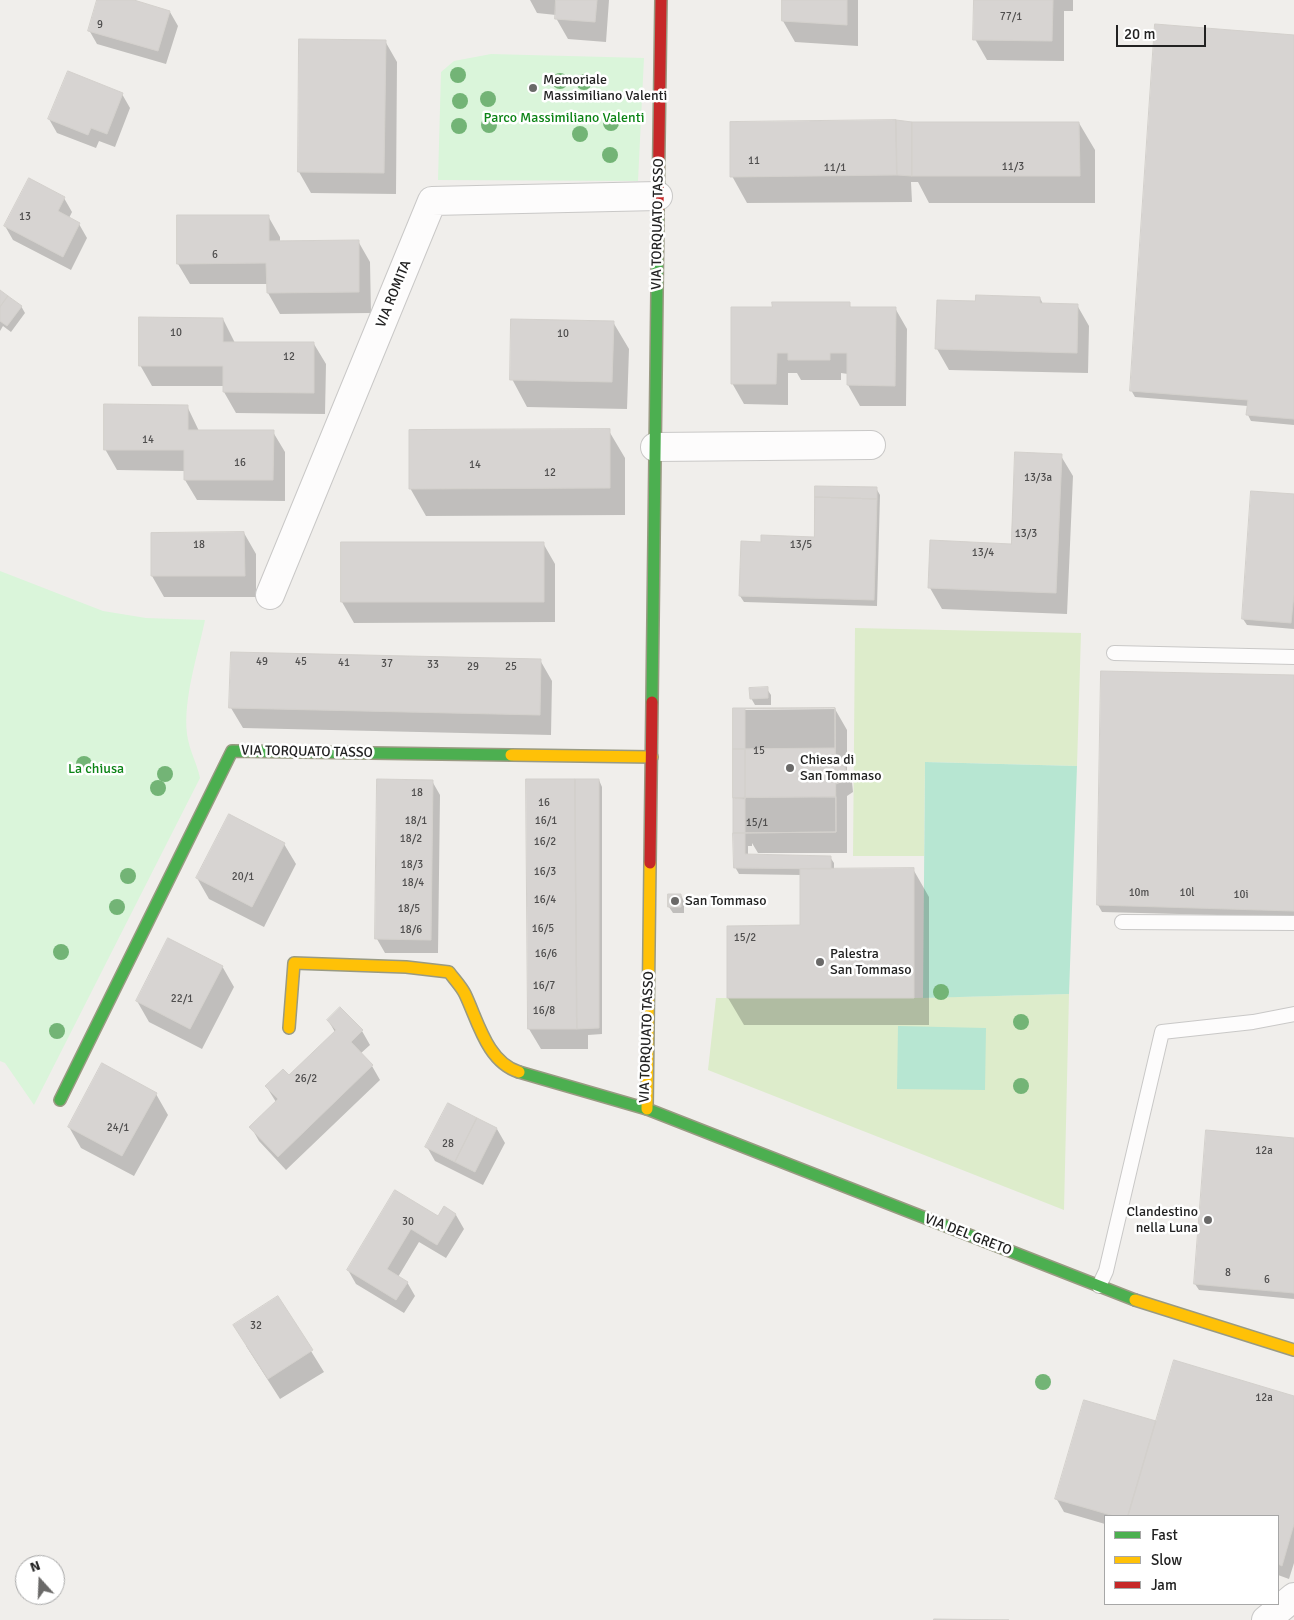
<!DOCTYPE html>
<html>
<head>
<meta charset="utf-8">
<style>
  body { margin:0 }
  #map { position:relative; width:1294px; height:1620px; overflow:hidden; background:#f0eeeb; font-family:Signika,sans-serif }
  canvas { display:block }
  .legend { position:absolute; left:1104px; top:1515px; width:175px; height:90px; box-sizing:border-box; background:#fff; border:1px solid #a7a7a7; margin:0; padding:6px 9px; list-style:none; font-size:15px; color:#222 }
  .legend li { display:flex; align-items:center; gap:10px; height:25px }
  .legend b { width:25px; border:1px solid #a7a7a7 }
  .north { position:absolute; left:15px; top:1555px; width:50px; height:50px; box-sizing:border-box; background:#fff; border:1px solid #a7a7a7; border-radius:50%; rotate:340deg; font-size:14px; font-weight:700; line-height:20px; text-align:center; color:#222 }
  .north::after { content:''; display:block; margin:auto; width:18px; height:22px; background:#6a6968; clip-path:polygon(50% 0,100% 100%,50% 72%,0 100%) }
  .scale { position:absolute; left:1116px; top:25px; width:90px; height:22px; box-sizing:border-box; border:2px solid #222; border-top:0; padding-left:6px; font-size:15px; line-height:18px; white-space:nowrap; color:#222; -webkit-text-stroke:4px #fff; paint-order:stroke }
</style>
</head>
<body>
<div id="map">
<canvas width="1294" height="1620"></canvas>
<ul class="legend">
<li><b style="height:6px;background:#4caf50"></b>Fast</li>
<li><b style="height:6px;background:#ffc107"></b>Slow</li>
<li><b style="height:6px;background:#c62828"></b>Jam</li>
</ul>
<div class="north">N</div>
<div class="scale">20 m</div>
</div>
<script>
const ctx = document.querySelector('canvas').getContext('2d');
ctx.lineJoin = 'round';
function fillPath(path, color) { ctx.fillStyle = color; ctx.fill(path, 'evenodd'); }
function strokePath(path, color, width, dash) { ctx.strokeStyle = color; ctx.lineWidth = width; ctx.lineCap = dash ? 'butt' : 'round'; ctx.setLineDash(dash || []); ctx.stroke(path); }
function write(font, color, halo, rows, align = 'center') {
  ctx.font = font + ' Signika,sans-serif'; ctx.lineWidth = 5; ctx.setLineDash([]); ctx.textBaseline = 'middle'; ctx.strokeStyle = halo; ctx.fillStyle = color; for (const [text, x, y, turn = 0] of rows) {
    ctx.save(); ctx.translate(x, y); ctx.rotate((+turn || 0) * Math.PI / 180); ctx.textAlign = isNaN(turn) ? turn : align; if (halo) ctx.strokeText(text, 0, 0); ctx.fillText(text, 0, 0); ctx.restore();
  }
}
fillPath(new Path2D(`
  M855,628L1081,633L1077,766L925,762L924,856H853Z
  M1069,994L1064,1210L708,1070L716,998H914Z`), '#ddeccb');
fillPath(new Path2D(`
  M491,54L644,58L638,181L438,180L441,72L454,61Z
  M0,571L103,611L146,618L205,620C198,654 183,699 187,734C189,750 197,763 200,778L34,1105L5,1063L0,1061Z`), '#daf5da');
fillPath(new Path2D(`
  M925,762L1077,766L1069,994L923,998Z
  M898,1026L986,1028L985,1090L897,1089Z`), '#b7e6d2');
fillPath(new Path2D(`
  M98,0H129L170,12L178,26L166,64L97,44L89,30Z
  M530,0H609L606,42L568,39L556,18V15L537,13Z
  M783,0H858V46L795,42L783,21Z
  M975,0H1073V11H1064V61L987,60L975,39Z
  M1294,36V425L1251,421L1248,415V406L1135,397L1131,390Z
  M385,41L397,62L396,194L311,193L299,172Z
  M122,94L130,108L115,147L99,141L96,148L57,133L49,119Z
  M1079,123L1095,150V203H929L918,182H911L912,202L747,203L732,176L912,124Z
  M29,180L64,198L72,212L69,218L79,224L87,238L71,270L13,240L5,226Z
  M268,216L280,237V242L358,241L370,262L371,313L280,314L268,293V284H190L178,264Z
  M0,292L21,306L25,313L11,332L3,326L0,331Z
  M1040,298L1043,304L1077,305L1089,326L1088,373L949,370L937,349L977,302Z
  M849,304L851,308H895L907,329L906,406H860L848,385V374L841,373V380H801L797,373H788V405L744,404L732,383L773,309Z
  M223,319L235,343L314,344L326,364L325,414L236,413L224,392V386H152L140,365Z
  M613,322L629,349L627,409L527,407L512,379Z
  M187,406L199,431L273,432L285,452V501L197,500L185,480V471L117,470L105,449Z
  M609,431L625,458V515L426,516L410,488Z
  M1061,456L1073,476L1067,614L942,609L930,588L1012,545Z
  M876,488L880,495L877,606L744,602L740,596L762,543L815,538Z
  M1294,496V629L1247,625L1243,619Z
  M244,533L256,554V597H164L152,576Z
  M543,543L555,564V622L354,623L342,602Z
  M540,660L552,681L551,735L243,728L231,708Z
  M1103,672L1294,676V917L1102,912L1098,905Z
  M767,689L771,695V705H755L751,698Z
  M835,709L847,730V773L852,782L853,792L847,796V853H758L752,843V846H748V855L830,857L834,863V870L913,869L929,897V1025H744L728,998V927L801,926V875L739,874L735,867L734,710Z
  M599,780L602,787V1034L588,1035V1049H541L529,1029Z
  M432,781L440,795L438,953H385L377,939Z
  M284,844L296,864L264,927L209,899L197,878Z
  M681,895L684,902V913H673L669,907Z
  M222,966L234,987L202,1049L149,1022L137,1001Z
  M328,1020L362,1031L370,1045L360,1054L372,1066L380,1080L286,1170L259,1141L251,1127L276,1102L266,1086L289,1077L335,1032Z
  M156,1094L168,1115L134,1176L81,1148L69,1127Z
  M449,1105L497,1129L505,1143L483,1185L435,1161L427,1147Z
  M1294,1139V1299L1199,1290L1195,1284Z
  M396,1192L439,1218L444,1208L456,1215L464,1229L446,1258L419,1242L398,1277L407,1282L415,1296L404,1313L356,1284L348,1270Z
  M278,1298L324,1372L280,1399L246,1346Z
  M1294,1397V1563L1289,1579L1278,1575V1516H1105V1524L1064,1512L1056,1498L1085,1402L1157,1423Z`), '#0003');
const building = new Path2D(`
  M97,0H134L170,11L158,51L88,31Z
  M556,0H597L595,22L555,19Z
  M782,0H847V25L782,21Z
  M974,0H1053L1052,41L973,40Z
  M1155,24L1294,35V419L1246,415L1248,400L1130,391Z
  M299,39L386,40L384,173L298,172Z
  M68,71L123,93L107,134L91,128L88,135L48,119Z
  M896,120L912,122V176L897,175Z
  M896,120L897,175L730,177V122Z
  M912,122H1079L1080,176H912Z
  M29,178L65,197L58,211L80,223L63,257L4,226Z
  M177,215H269V241L359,240V292L267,293L266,263L177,264Z
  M0,290L8,296L0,307Z
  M976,295L1040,297V303L1078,304L1077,353L935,349L937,300L975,301Z
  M8,296L22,306L7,326L0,321V307Z
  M772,302H850V307H896L895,386L847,385V353H830V360H788V353H777L776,384H731V307H772Z
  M139,317L223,318V342H314V393L223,392V366H139Z
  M511,319L614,321L612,382L510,380Z
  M104,404L188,405V430H274L273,480H184V450H104Z
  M610,429V488L409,489V430Z
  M1015,452L1062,454L1056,593L928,588L930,540L1011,544Z
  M815,486L877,487V499L815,497Z
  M1251,491L1294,494V594L1291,623L1242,619Z
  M815,497L877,499L874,600L739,596L741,541L761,542V535L814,537Z
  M244,532L245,576H151V533Z
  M341,542H544V602H341Z
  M231,652L541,659L540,715L229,708Z
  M1101,671L1294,675V911L1097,905Z
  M768,687V698L750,699L749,688Z
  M733,708H835V748L733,749Z
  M835,708L836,832L745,833V709Z
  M733,749H745V799L733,798Z
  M836,762L845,767L846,774L843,781L836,784Z
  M377,779L433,780L431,940L375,939Z
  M526,779H575L577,1029H528Z
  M575,779H599V1028L577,1029Z
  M836,797V832L733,833V798Z
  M229,814L285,843L252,907L196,878Z
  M733,833H745V854L831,856V869L734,868Z
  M914,868V998H727V926L800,925V869Z
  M668,894H681V907H668Z
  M168,938L223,966L190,1029L136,1001Z
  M340,1007L363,1030L351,1042L373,1065L278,1157L249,1127L278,1099L265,1086L283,1069L289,1075L336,1030L327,1020Z
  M102,1063L157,1093L122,1156L68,1127Z
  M448,1103L477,1118L455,1162L425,1147Z
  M477,1118L497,1128L475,1172L455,1162Z
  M1206,1130L1294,1138V1293L1194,1284Z
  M395,1190L438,1216L444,1206L456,1214L437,1245L411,1229L387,1269L408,1282L396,1300L347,1270Z
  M278,1296L313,1350L268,1379L233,1325Z
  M1174,1360L1294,1396V1524L1282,1566L1278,1564V1516H1128Z
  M1084,1400L1156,1421L1128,1516H1114L1055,1499Z
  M934,1619L1009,1620H934Z`);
fillPath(building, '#d7d4d2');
strokePath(building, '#d3d0cc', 1);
const lane = new Path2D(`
  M1114,653L1294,657
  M1122,922L1294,923
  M1099,1286L1106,1271L1162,1032L1253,1022L1294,1014`);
const street = new Path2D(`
  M655,447L871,445
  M270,595L432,201L658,196
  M1266,1620L1294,1597`);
const fast = new Path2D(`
  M652,702L658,210
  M519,1072L647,1109L1135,1300
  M60,1100L232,751L511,755`);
const slow = new Path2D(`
  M511,755L652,757
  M289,1028L294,963L406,967L449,972C454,979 461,986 465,994C478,1021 487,1062 519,1072
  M647,1109L650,863
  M1135,1300L1294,1350`);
const jam = new Path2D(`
  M658,210L661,0
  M650,863L652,702`);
strokePath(lane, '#c9c8c7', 16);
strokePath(street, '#c9c8c7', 30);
strokePath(fast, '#999a82', 14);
strokePath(slow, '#999a82', 14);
strokePath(jam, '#999a82', 14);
strokePath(lane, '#fdfcfc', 14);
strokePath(street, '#fdfcfc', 28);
strokePath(fast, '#4caf50', 11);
strokePath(slow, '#ffc107', 11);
strokePath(jam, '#c62828', 11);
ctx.fillStyle = '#73b476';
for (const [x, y] of [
  [458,75],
  [560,81],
  [584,82],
  [488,99],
  [460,101],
  [611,123],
  [489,125],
  [459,126],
  [580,134],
  [610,155],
  [84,764],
  [165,774],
  [158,788],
  [128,876],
  [117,907],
  [61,952],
  [941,992],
  [1021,1022],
  [57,1031],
  [1021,1086],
  [1043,1382]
]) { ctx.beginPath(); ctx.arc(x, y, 8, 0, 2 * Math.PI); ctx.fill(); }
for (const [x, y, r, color] of [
  [533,88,5,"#6a6968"],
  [790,768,5,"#6a6968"],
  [675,901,5,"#6a6968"],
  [820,962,5,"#6a6968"],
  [1208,1220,5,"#6a6968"]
]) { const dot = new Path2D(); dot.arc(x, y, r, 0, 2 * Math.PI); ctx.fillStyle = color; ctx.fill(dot); strokePath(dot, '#fff', 2); }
write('11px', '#4f4e4e', null, [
  ["77/1",1011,17],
  ["9",100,25],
  ["11",754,161],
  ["11/3",1013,167],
  ["11/1",835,168],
  ["13",25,217],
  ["6",215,255],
  ["10",176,333],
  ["10",563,334],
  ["12",289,357],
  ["14",148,440],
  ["16",240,463],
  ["14",475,465],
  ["12",550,473],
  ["13/3a",1038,478],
  ["13/3",1026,534],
  ["18",199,545],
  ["13/5",801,545],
  ["13/4",983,553],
  ["49",262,662],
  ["45",301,662],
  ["41",344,663],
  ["37",387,664],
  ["33",433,665],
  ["29",473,667],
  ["25",511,667],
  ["15",759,751],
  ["18",417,793],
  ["16",544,803],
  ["18/1",416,821],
  ["16/1",546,821],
  ["15/1",757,823],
  ["18/2",411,839],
  ["16/2",545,842],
  ["18/3",412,865],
  ["16/3",545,872],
  ["20/1",243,877],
  ["18/4",413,883],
  ["10m",1139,893],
  ["10l",1187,893],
  ["10i",1241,895],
  ["16/4",545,900],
  ["18/5",409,909],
  ["16/5",543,929],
  ["18/6",411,930],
  ["15/2",745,938],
  ["16/6",546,954],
  ["16/7",544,986],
  ["22/1",182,999],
  ["16/8",544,1011],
  ["26/2",306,1079],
  ["24/1",118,1128],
  ["28",448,1144],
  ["12a",1264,1151],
  ["30",408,1222],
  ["8",1228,1273],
  ["6",1267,1280],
  ["32",256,1326],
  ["12a",1264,1398]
]);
write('14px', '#222', '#fff', [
  ["Memoriale",543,80],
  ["Massimiliano Valenti",543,96],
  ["Chiesa di",800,760],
  ["San Tommaso",800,776],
  ["San Tommaso",685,901],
  ["Palestra",830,954],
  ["San Tommaso",830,970],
  ["Clandestino",1198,1212,"right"],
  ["nella Luna",1198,1228,"right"]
], 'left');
write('14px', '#0c8416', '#fff', [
  ["Parco Massimiliano Valenti",564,118],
  ["La chiusa",96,769]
]);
write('14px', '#222', '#fff', [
  ["VIA TORQUATO TASSO",658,224,-89],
  ["VIA ROMITA",394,294,-68],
  ["VIA TORQUATO TASSO",307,752,1],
  ["VIA TORQUATO TASSO",647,1037,-88],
  ["VIA DEL GRETO",968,1235,21]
]);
</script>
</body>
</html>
